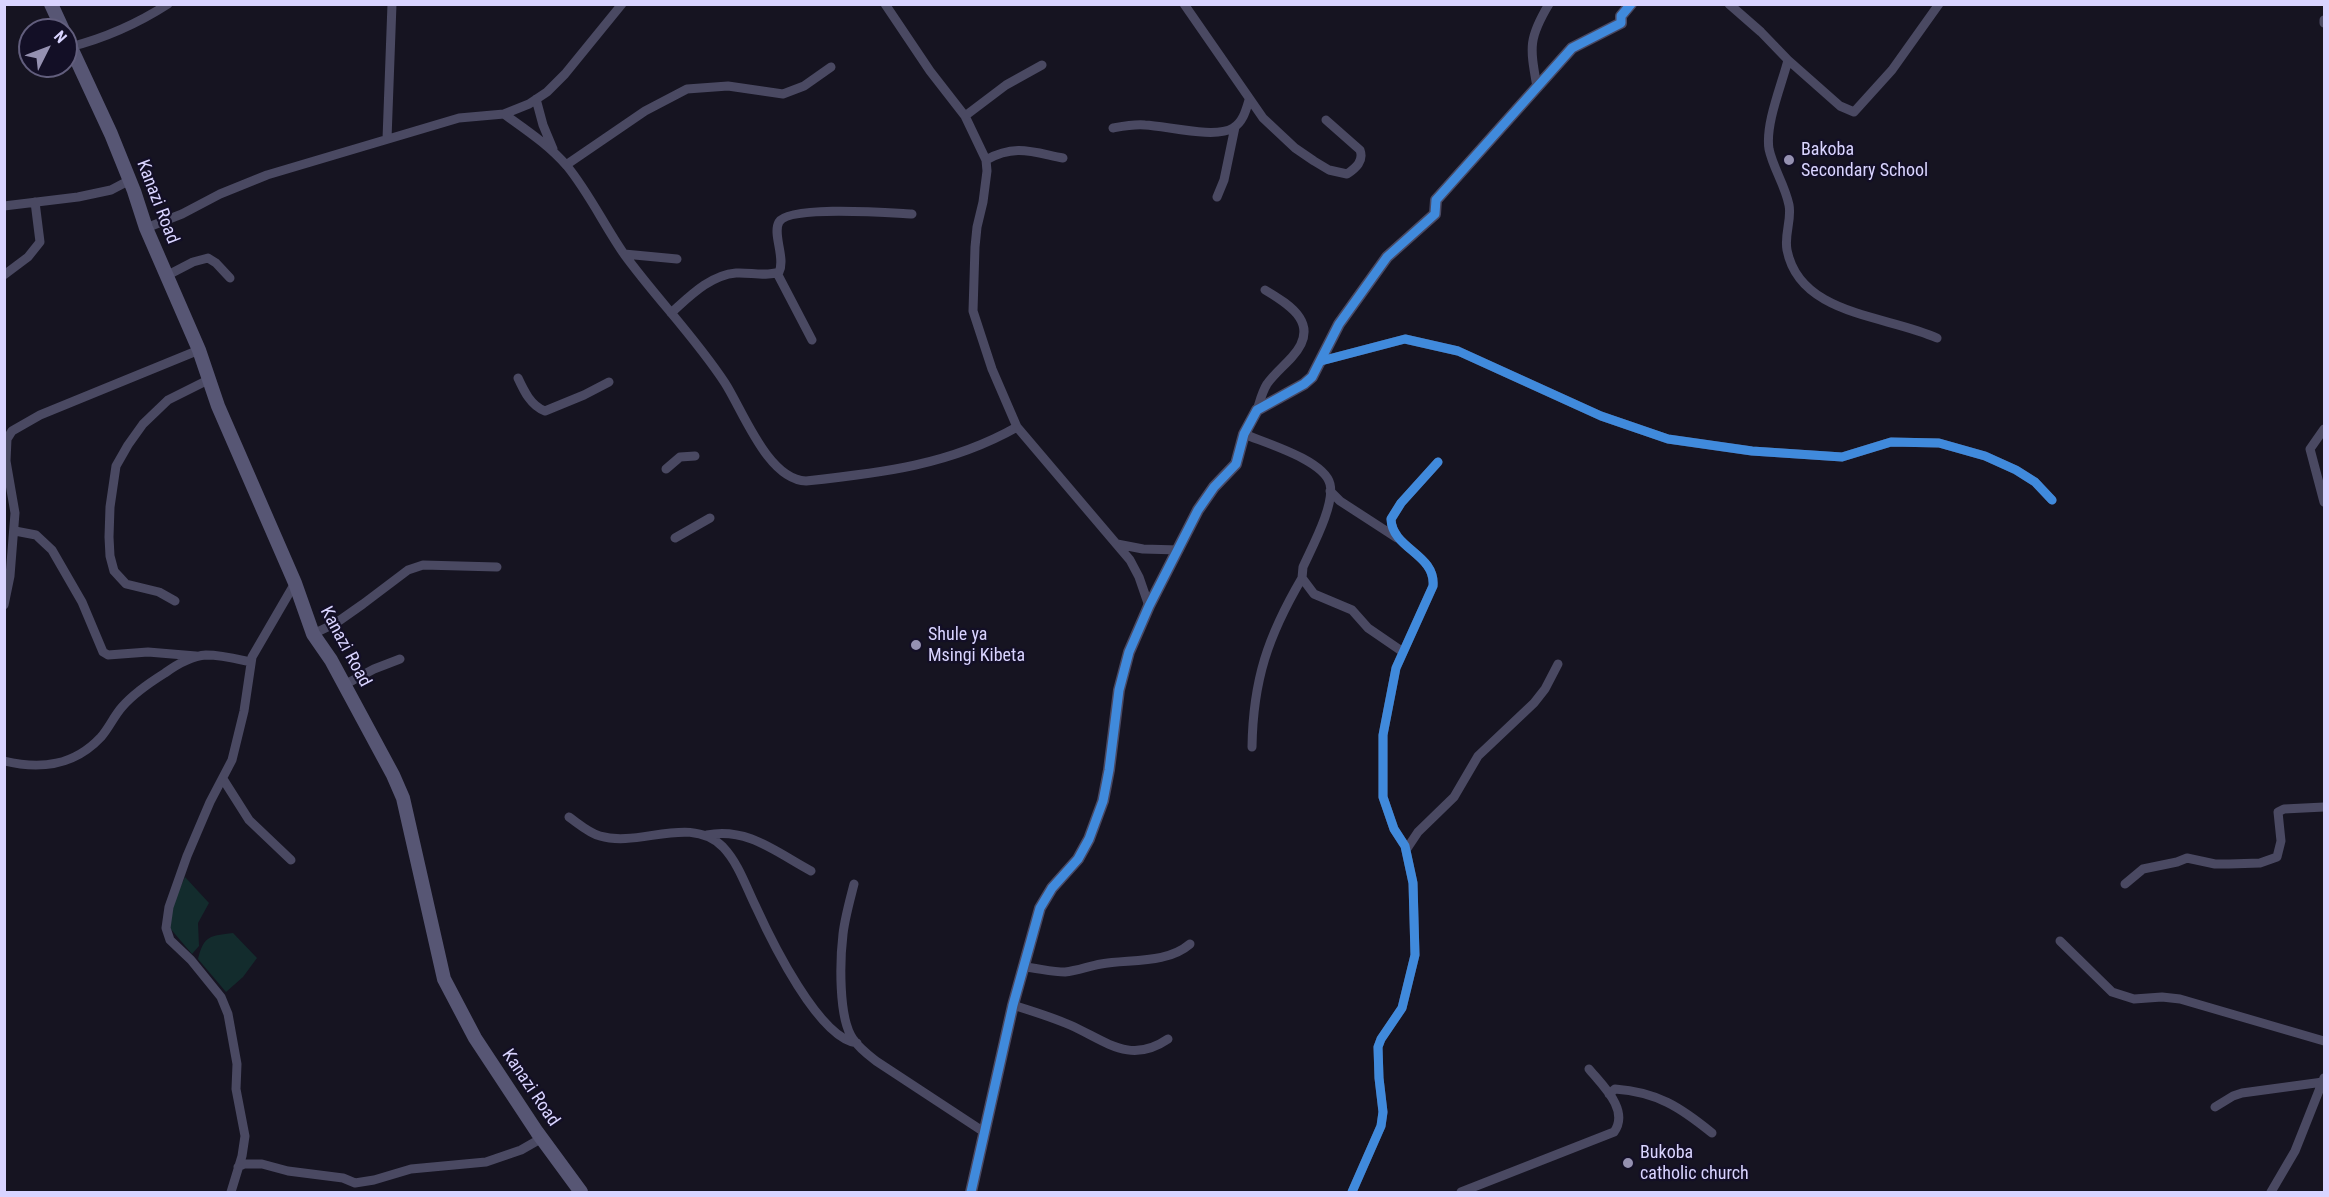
<!DOCTYPE html>
<html>
<head>
<meta charset="utf-8">
<style>
  body { margin:0 }
  #map { position:relative; width:2329px; height:1197px; overflow:hidden; background:#161421; font-family:"Roboto Condensed",sans-serif }
  canvas { display:block }
  .frame { position:absolute; inset:0; border:6px solid #d9d4ff; pointer-events:none }
  .north { position:absolute; left:18px; top:18px; width:60px; height:60px; box-sizing:border-box; background:#130f26; border:2px solid #625e7d; border-radius:50%; rotate:48deg; font-size:16px; font-weight:700; line-height:24px; text-align:center; color:#d9d4ff }
  .north::after { content:''; display:block; margin:auto; width:21px; height:27px; background:#9591b1; clip-path:polygon(50% 0,100% 100%,50% 72%,0 100%) }
</style>
</head>
<body>
<div id="map">
<canvas width="2329" height="1197"></canvas>
<div class="frame"></div>
<div class="north">N</div>
</div>
<script>
const ctx = document.querySelector('canvas').getContext('2d');
ctx.lineJoin = 'round';
function fillPath(path, color) { ctx.fillStyle = color; ctx.fill(path, 'evenodd'); }
function strokePath(path, color, width, dash) { ctx.strokeStyle = color; ctx.lineWidth = width; ctx.lineCap = dash ? 'butt' : 'round'; ctx.setLineDash(dash || []); ctx.stroke(path); }
function write(font, color, halo, rows, align = 'center') {
  ctx.font = font + ' "Roboto Condensed",sans-serif'; ctx.lineWidth = 4.5; ctx.setLineDash([]); ctx.textBaseline = 'middle'; ctx.strokeStyle = halo; ctx.fillStyle = color; for (const [text, x, y, turn = 0] of rows) {
    ctx.save(); ctx.translate(x, y); ctx.rotate((+turn || 0) * Math.PI / 180); ctx.textAlign = isNaN(turn) ? turn : align; if (halo) ctx.strokeText(text, 0, 0); ctx.fillText(text, 0, 0); ctx.restore();
  }
}
fillPath(new Path2D(`
  M185,877L209,903L198,923L199,946L192,954L169,927L173,903Z
  M233,933L257,958L243,977L226,992L198,959C204,935 210,936 233,933Z`), '#132c2d');
strokePath(new Path2D(`
  M885,4L930,71L965,116L986,160L987,171L983,202L977,227L975,247L973,311L992,369L1017,427L1130,560L1139,577L1149,606
  M1184,4L1263,118L1295,148L1314,161L1329,170L1347,174C1356,168 1364,161 1360,150L1326,120
  M1729,4L1761,32L1788,60C1782,84 1765,124 1769,149C1773,168 1785,185 1789,205C1792,220 1784,234 1787,250C1800,316 1887,315 1937,338
  M2324,20V23
  M70,47C105,38 137,24 168,4
  M1788,60L1840,106L1854,112L1892,70L1939,4
  M1537,87C1530,47 1528,39 1549,4
  M536,99L543,125L553,149
  M504,114C526,130 549,145 567,166C589,193 604,225 624,254C656,298 695,337 725,383C743,411 768,480 806,481C881,473 950,465 1017,427
  M965,116L1006,85L1042,65
  M1113,128C1124,126 1134,124 1145,125C1167,126 1215,139 1233,128C1243,122 1246,110 1249,100
  M387,139L392,4
  M986,160C1015,144 1032,152 1063,158
  M566,165L645,111L687,89L728,86L783,94L804,86L831,67
  M1217,197L1224,180L1235,127
  M4,206L78,197L111,190L130,180
  M146,228L182,214L220,194L267,175L459,118L504,114L529,104L547,92L565,74L622,4
  M624,254L677,259
  M777,273L812,340
  M4,275L28,257L40,242L35,202
  M166,276L193,262L208,258L216,263L230,278
  M671,313C689,297 710,275 736,273C749,272 766,277 779,272C786,258 772,234 779,222C789,205 891,213 912,214
  M1321,361L1405,339L1458,351L1601,416L1668,439L1752,451L1842,457L1891,442L1939,443L1985,456L2016,470L2035,482L2052,500
  M518,378C524,391 531,406 545,411L584,395L609,382
  M1257,410C1260,401 1262,392 1267,384C1274,374 1284,366 1292,357C1321,325 1292,306 1265,290
  M2324,429L2310,449L2324,502
  M1244,434C1265,443 1324,460 1330,484C1335,505 1312,547 1303,567L1302,578L1314,594L1352,610L1368,628L1403,652
  M666,469L680,457L695,456
  M1330,491L1340,501L1397,538
  M15,531L36,535L52,550L82,602L103,652L108,655L148,652L196,656
  M675,538L710,518
  M1117,544L1143,549L1179,550
  M175,601L159,592L126,584L114,571L110,556L109,537L110,507L116,466L128,445L143,424L168,400L210,379
  M4,605L10,576L15,513L6,461L7,439L12,431L40,415L199,350
  M313,634L336,623L363,604L408,570L423,565L497,567
  M344,685L374,669L400,659
  M1252,747C1253,680 1268,636 1302,578
  M4,761C41,770 74,766 101,737C109,728 114,716 122,707C134,693 149,683 165,673C176,665 192,656 206,655C222,655 237,659 251,662
  M223,779L249,820L291,860
  M569,817C579,824 589,833 600,836C640,848 690,814 723,847C739,864 746,887 756,907C771,940 819,1039 857,1043
  M707,835C748,827 777,853 811,871
  M1406,850L1418,832L1454,797L1478,756L1534,703L1545,689L1558,664
  M854,884C850,900 845,917 843,934C840,959 838,1018 853,1039C859,1048 867,1054 876,1061L984,1132
  M2125,884L2143,869L2177,862L2187,858L2215,864H2229L2260,863L2277,857L2281,841L2278,812L2284,809L2324,807
  M2060,941L2112,992L2134,999L2162,997L2180,999L2324,1041
  M1024,967C1037,968 1052,972 1065,972C1077,971 1089,966 1101,964C1130,959 1167,964 1190,944
  M1013,1005C1032,1011 1052,1017 1070,1025C1106,1041 1130,1065 1168,1039
  M1609,1094L1615,1089C1657,1092 1680,1107 1712,1133
  M2215,1107L2233,1096L2242,1093L2323,1082
  M238,1167L244,1164H262L288,1171L343,1178L355,1183L374,1180L411,1169L486,1162L521,1150L542,1138
  M231,1192L242,1156L245,1136L236,1089L237,1064L228,1014L221,997L191,960L170,940L166,928L169,907L187,856L210,802L232,760L244,711L252,657L295,583
  M1352,1192L1381,1126L1383,1112L1379,1078L1378,1047L1381,1039L1402,1008L1415,955L1413,883L1405,846L1394,829L1383,797V735L1396,668L1433,586C1436,554 1392,549 1391,519L1401,503L1438,462
  M1461,1192L1614,1132C1630,1110 1602,1085 1589,1069
  M2271,1192L2295,1151L2324,1078`), '#4a4962', 9);
strokePath(new Path2D(`
  M971,1192L1013,1005L1040,908L1052,888L1078,859L1089,839L1103,801L1109,770L1119,690L1129,652L1149,606L1198,510L1214,487L1236,464L1244,434L1257,410L1304,384L1312,377L1339,324L1387,257L1435,214L1436,200L1572,48L1621,23V16L1631,4`), '#4a4962', 12);
strokePath(new Path2D(`
  M51,4L63,30
  M66,37L111,134L134,191L146,228L199,350L218,406L295,583L313,634L331,660L393,775L403,798L444,979L475,1038L537,1132L581,1192`), '#575674', 14);
strokePath(new Path2D(`
  M1321,361L1405,339L1458,351L1601,416L1668,439L1752,451L1842,457L1891,442L1939,443L1985,456L2016,470L2035,482L2052,500
  M971,1192L1013,1005L1040,908L1052,888L1078,859L1089,839L1103,801L1109,770L1119,690L1129,652L1149,606L1198,510L1214,487L1236,464L1244,434L1257,410L1304,384L1312,377L1339,324L1387,257L1435,214L1436,200L1572,48L1621,23V16L1631,4
  M1352,1192L1381,1126L1383,1112L1379,1078L1378,1047L1381,1039L1402,1008L1415,955L1413,883L1405,846L1394,829L1383,797V735L1396,668L1433,586C1436,554 1392,549 1391,519L1401,503L1438,462`), '#408adc', 9);
for (const [x, y, r, color] of [
  [1789,160,6,"#9591b1"],
  [916,645,6,"#9591b1"],
  [1628,1163,6,"#9591b1"]
]) { const dot = new Path2D(); dot.arc(x, y, r, 0, 2 * Math.PI); ctx.fillStyle = color; ctx.fill(dot); strokePath(dot, '#130f26', 2); }
write('18px', '#d9d4ff', '#130f26', [
  ["Bakoba",1801,150],
  ["Secondary School",1801,171],
  ["Shule ya",928,635],
  ["Msingi Kibeta",928,656],
  ["Bukoba",1640,1153],
  ["catholic church",1640,1174]
], 'left');
write('18px', '#d9d4ff', '#130f26', [
  ["Kanazi Road",157,202,69],
  ["Kanazi Road",345,647,62],
  ["Kanazi Road",530,1088,56]
]);
</script>
</body>
</html>
